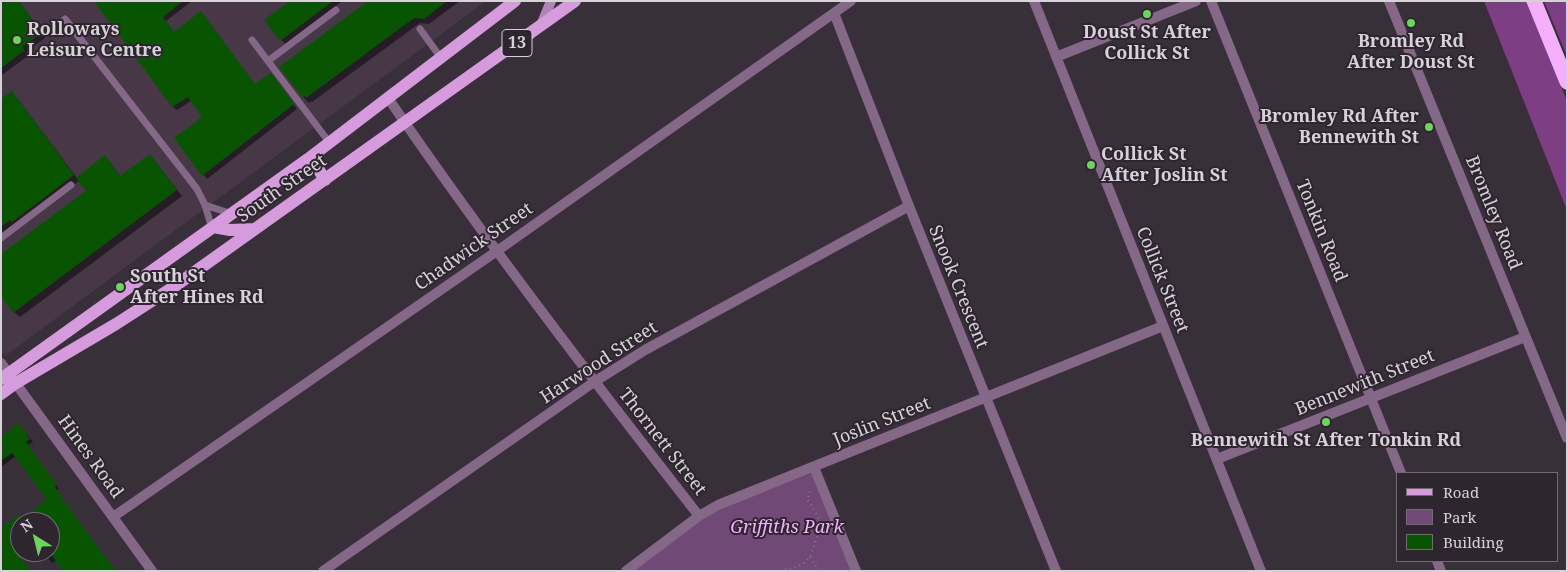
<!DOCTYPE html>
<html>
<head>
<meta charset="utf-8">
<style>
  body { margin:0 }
  #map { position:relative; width:1568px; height:572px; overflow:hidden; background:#392f3a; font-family:"Noto Serif",serif }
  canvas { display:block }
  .frame { position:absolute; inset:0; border:2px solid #d7d1d8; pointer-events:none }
  .legend { position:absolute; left:1396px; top:472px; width:162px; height:90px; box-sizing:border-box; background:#2f2530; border:1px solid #726a73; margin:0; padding:6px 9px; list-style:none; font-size:15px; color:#d7d1d8 }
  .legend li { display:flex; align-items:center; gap:10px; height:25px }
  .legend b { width:25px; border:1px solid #726a73 }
  .north { position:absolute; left:10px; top:512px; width:50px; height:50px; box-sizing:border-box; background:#2f2530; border:1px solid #726a73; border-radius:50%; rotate:324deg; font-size:14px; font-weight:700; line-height:20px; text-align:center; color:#d7d1d8 }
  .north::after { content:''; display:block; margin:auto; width:18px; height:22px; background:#6dd361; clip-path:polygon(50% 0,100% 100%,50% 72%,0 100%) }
</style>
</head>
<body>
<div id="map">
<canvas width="1568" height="572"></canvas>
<div class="frame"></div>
<ul class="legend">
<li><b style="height:6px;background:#d59bdc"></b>Road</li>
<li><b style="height:14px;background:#714976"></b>Park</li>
<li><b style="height:14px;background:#085400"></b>Building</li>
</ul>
<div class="north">N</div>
</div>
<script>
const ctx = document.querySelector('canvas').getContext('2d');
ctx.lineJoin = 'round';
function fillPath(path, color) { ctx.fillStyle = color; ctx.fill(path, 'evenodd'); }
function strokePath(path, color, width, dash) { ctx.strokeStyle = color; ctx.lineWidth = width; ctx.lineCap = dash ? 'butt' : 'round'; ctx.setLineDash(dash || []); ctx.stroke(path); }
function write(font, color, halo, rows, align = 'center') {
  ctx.font = font + ' "Noto Serif",serif'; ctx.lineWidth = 4; ctx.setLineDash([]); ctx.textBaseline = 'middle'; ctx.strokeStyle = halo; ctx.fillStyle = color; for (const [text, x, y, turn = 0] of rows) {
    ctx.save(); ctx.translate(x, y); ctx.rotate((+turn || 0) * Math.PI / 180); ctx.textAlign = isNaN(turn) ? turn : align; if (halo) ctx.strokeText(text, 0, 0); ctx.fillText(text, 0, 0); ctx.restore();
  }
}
fillPath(new Path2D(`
  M1,1H486L5,356L1,351Z`), '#463847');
fillPath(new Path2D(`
  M812,473L851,571H632L699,521L722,508Z`), '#714976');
fillPath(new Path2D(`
  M1484,1H1526L1567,101V210Z
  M1544,1H1567V56Z`), '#7d3e85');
fillPath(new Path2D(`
  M1,1H19L45,38L26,52L29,55L2,75Z
  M96,1H192L166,21L174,33L256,85L274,79L297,109L207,179L176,138L204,117L191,101L177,110L173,107Z
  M292,1H342L285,44L266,21Z
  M370,1H460L429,24L420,23L312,102L311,101L309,103L303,97Z
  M17,98L77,178L110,162L121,177L155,161L182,196L20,317L14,312L87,192L79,181L18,227L1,236V101Z
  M22,428L33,442L28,445L59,489L57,490V559L52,563L43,552H50V522H46L49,500L16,456L1,467V438Z
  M17,518L21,522L20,549L1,571Z`), '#0007');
fillPath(new Path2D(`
  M1,1H19L42,33L22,47L25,50L1,68Z
  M94,1H183L163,17L174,32L201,11L255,84L271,73L294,104L202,176L174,138L202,117L188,97L172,107Z
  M290,1H333L280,41L264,20Z
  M368,1H447L424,19L414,18L306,98L305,96L303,98L279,67Z
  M12,91L74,175L12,222L10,220L1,227V99Z
  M150,154L177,190L13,313L1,296V254L86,191L76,178L105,155L120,176Z
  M19,423L30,439L26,442L57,485L55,487L85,530L116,571H63L50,553V539L56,534L50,526V522H44L34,509L47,500L12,453L1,461V437Z
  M20,514V544L14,549L31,571H1V528Z`), '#085400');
strokePath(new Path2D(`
  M810,557L819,571
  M780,571L802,565L810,557L821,525L818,516L807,499L811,489`), '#847c85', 2, [1, 4]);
strokePath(new Path2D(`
  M65,19L197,189L205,205L210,222L213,227
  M420,29L441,58
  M252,40L329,142
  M268,61L336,10
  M205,205L232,214
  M1,238L71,185`), '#856888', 7);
strokePath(new Path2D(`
  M1034,1L1261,571
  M1211,1L1401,473
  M1389,1L1567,438
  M834,13L909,206L1056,571
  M1056,57L1196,1
  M388,98C486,241 592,379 699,516
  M1,363L152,571
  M1217,459L1525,337
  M814,467L856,571
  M113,517L497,251L851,1
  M1437,561L1441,571
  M323,571L594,382L645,350L909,206
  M626,571L699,516L718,505L1163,326`), '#856888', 10);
strokePath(new Path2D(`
  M542,23L551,1`), '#b285b7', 10);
strokePath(new Path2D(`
  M308,159L317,167L325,180
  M213,227L230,230L255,229
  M1,379L308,159L515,1
  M1,394L16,383L116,324L175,286L575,1`), '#d59bdc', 12);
strokePath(new Path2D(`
  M1534,1L1567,82`), '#f5affd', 15);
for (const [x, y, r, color] of [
  [1147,14,5,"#6dd361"],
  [1411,23,5,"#6dd361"],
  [17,40,5,"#6dd361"],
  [1429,127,5,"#6dd361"],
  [1091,165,5,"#6dd361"],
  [120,287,5,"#6dd361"],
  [1326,422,5,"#6dd361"]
]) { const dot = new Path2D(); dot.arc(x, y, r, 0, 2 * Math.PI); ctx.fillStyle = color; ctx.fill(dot); strokePath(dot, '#2f2530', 2); }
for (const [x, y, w] of [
  [517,43,30]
]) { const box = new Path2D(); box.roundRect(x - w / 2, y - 13.5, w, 27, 4); ctx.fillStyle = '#2f2530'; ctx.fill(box); strokePath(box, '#d7d1d8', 1); }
write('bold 16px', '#d7d1d8', null, [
  ["13",517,43]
]);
write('bold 18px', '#d7d1d8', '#2f2530', [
  ["Rolloways",27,30],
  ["Leisure Centre",27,51],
  ["Doust St After",1147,33,"center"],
  ["Collick St",1147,54,"center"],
  ["Bromley Rd",1411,42,"center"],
  ["After Doust St",1411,63,"center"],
  ["Bromley Rd After",1419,117,"right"],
  ["Bennewith St",1419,138,"right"],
  ["Collick St",1101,155],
  ["After Joslin St",1101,176],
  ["South St",130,277],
  ["After Hines Rd",130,298],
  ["Bennewith St After Tonkin Rd",1326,441,"center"]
], 'left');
write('18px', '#d7d1d8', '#2f2530', [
  ["South Street",282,189,-35],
  ["Bromley Road",1493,213,68],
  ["Tonkin Road",1321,231,68],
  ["Chadwick Street",474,247,-35],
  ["Collick Street",1162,280,68],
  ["Snook Crescent",958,287,68],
  ["Harwood Street",599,363,-33],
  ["Bennewith Street",1365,383,-22],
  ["Joslin Street",882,422,-22],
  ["Thornett Street",662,442,52],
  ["Hines Road",90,457,54]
]);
write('italic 18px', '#f5b0fd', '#2f2530', [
  ["Griffiths Park",787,528]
]);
</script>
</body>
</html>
